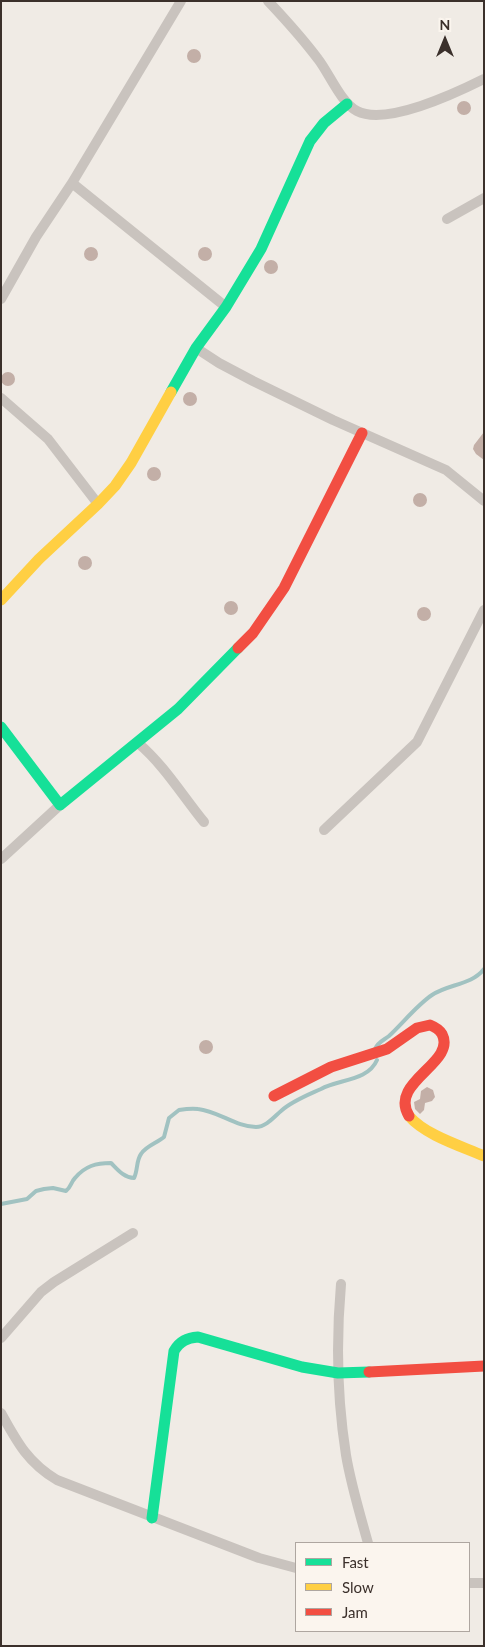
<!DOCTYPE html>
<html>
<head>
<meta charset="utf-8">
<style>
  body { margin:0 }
  #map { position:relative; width:485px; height:1647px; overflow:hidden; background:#f0ebe5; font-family:Lato,sans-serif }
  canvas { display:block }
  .frame { position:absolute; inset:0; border:2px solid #3b302b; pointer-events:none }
  .legend { position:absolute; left:295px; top:1542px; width:175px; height:90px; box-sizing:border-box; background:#fbf5ee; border:1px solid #aea6a0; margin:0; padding:6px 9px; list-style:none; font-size:15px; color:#3b302b }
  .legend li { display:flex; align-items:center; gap:10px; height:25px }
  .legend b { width:25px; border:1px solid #aea6a0 }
  .north { position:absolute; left:420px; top:15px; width:50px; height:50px; -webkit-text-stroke:4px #fbf5ee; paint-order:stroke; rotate:0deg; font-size:14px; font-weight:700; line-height:20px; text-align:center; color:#3b302b }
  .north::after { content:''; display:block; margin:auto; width:18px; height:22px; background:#3b302b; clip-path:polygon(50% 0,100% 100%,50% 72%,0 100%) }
</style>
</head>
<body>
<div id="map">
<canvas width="485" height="1647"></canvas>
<div class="frame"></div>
<ul class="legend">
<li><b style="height:6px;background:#16e098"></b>Fast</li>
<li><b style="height:6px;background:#ffcf43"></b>Slow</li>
<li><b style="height:6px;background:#f24e42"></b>Jam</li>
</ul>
<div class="north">N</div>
</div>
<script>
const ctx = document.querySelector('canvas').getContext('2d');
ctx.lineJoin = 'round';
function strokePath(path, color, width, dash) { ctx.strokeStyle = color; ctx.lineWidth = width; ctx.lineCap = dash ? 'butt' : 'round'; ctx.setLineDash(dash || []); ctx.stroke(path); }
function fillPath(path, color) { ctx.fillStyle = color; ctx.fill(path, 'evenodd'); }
strokePath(new Path2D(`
  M375,1049C378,1042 384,1040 389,1036C403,1023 417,1005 432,995C448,984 472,985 484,969
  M1,1204L27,1199L36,1191L44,1189L53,1188L66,1191C71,1187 71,1182 75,1178C85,1166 96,1163 111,1163C117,1169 124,1178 134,1178C138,1170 136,1161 141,1154C146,1146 157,1143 164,1137L169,1118L179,1110C185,1109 192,1108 198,1109C218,1111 236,1127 256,1127C266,1127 274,1117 281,1111C292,1101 308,1095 321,1089C339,1079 368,1081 377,1060`), '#a1c2c1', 4);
fillPath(new Path2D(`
  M187 56a7 7 0 1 1 14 0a7 7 0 1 1-14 0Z
  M457 108a7 7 0 1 1 14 0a7 7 0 1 1-14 0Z
  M198 254a7 7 0 1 1 14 0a7 7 0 1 1-14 0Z
  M84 254a7 7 0 1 1 14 0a7 7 0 1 1-14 0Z
  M264 267a7 7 0 1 1 14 0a7 7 0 1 1-14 0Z
  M1 379a7 7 0 1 1 14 0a7 7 0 1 1-14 0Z
  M183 399a7 7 0 1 1 14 0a7 7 0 1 1-14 0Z
  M484,432V460L476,454L473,449L474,445Z
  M147 474a7 7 0 1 1 14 0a7 7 0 1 1-14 0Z
  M413 500a7 7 0 1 1 14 0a7 7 0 1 1-14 0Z
  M78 563a7 7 0 1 1 14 0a7 7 0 1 1-14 0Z
  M224 608a7 7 0 1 1 14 0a7 7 0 1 1-14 0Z
  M417 614a7 7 0 1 1 14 0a7 7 0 1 1-14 0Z
  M199 1047a7 7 0 1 1 14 0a7 7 0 1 1-14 0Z
  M427,1087L433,1090L435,1097L432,1101L425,1103L424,1110L420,1114L415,1109L414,1102L420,1099L421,1091Z`), '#c3afa7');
strokePath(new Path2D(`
  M268,1C285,19 303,39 318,59C329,73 341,103 357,111C386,126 456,93 484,79
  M72,183L226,307
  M447,219L484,198
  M1,299L36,237L72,183L181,1
  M196,348L219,363L253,381L333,420L446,470L484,501
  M1,398L48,439L98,504
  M138,743C164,765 182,795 204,822
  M324,830L417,742L484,610
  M1,859L60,805
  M341,1284C336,1341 337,1398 346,1455C351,1485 360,1514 368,1543
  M1,1338L41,1292L54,1282L133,1233
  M1,1413C17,1442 28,1463 57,1480L259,1558L296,1568
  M469,1583H484`), '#c9c3be', 10);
strokePath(new Path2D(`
  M171,392L196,348L226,307L261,249L310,141L324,123L347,104
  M1,727L60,805L178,709L238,648
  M152,1518L174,1351C180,1341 187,1338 198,1337L302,1367L338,1373L369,1372`), '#16e098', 11);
strokePath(new Path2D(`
  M1,600L39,559L98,504L115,486L131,463L171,392
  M409,1116C425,1135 461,1146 484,1156`), '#ffcf43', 11);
strokePath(new Path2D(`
  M238,648L253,633L284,588L362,433
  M274,1096L331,1067L387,1049L417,1028L430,1025C435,1027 439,1029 442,1034C457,1063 388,1082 409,1116
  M369,1372L484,1366`), '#f24e42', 11);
</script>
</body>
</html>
